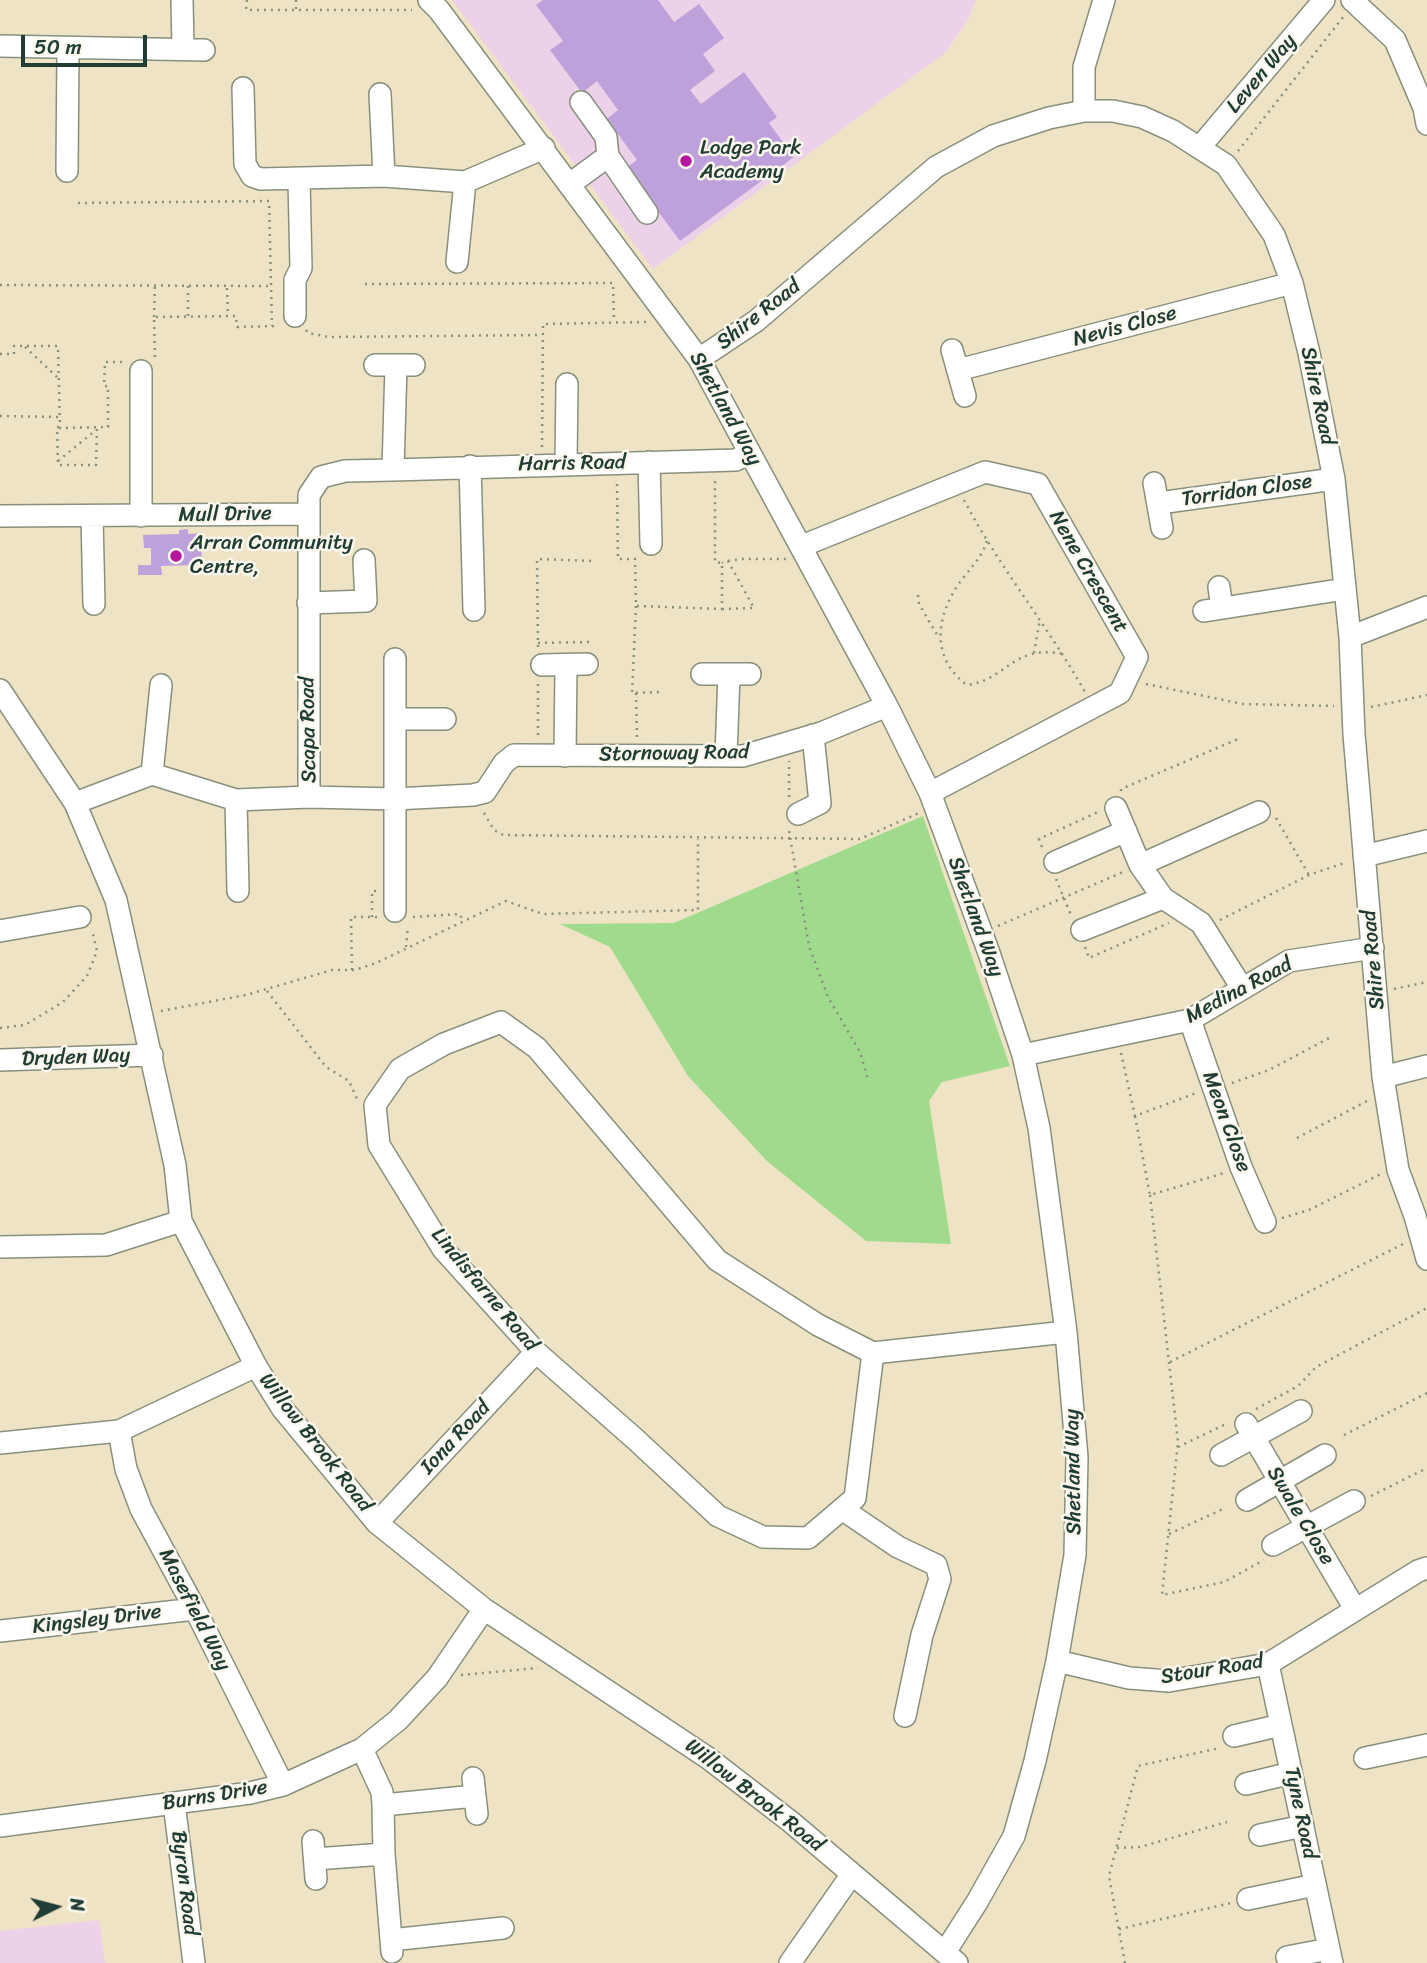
<!DOCTYPE html>
<html>
<head>
<meta charset="utf-8">
<style>
  body { margin:0 }
  #map { position:relative; width:1427px; height:1963px; overflow:hidden; background:#efe3c5; font-family:Sriracha,sans-serif }
  canvas { display:block }
  .north { position:absolute; left:21px; top:1872px; width:70px; height:70px; -webkit-text-stroke:5px #fbf7ec; paint-order:stroke; rotate:84deg; font-size:19px; font-weight:700; line-height:28px; text-align:center; color:#1f3d34 }
  .north::after { content:''; display:block; margin:auto; width:24px; height:32px; background:#1f3d34; clip-path:polygon(50% 0,100% 100%,50% 72%,0 100%) }
  .scale { position:absolute; left:21px; top:35px; width:126px; height:32px; box-sizing:border-box; border:4px solid #1f3d34; border-top:0; padding-left:9px; font-size:21px; line-height:24px; white-space:nowrap; color:#1f3d34; -webkit-text-stroke:5px #fbf7ec; paint-order:stroke }
</style>
</head>
<body>
<div id="map">
<canvas width="1427" height="1963"></canvas>
<div class="north">N</div>
<div class="scale">50 m</div>
</div>
<script>
const ctx = document.querySelector('canvas').getContext('2d');
ctx.lineJoin = 'round';
function fillPath(path, color) { ctx.fillStyle = color; ctx.fill(path, 'evenodd'); }
function strokePath(path, color, width, dash) { ctx.strokeStyle = color; ctx.lineWidth = width; ctx.lineCap = dash ? 'butt' : 'round'; ctx.setLineDash(dash || []); ctx.stroke(path); }
function write(font, color, halo, rows, align = 'center') {
  ctx.font = font + ' Sriracha,sans-serif'; ctx.lineWidth = 5; ctx.setLineDash([]); ctx.textBaseline = 'middle'; ctx.strokeStyle = halo; ctx.fillStyle = color; for (const [text, x, y, turn = 0] of rows) {
    ctx.save(); ctx.translate(x, y); ctx.rotate((+turn || 0) * Math.PI / 180); ctx.textAlign = isNaN(turn) ? turn : align; if (halo) ctx.strokeText(text, 0, 0); ctx.fillText(text, 0, 0); ctx.restore();
  }
}
fillPath(new Path2D(`
  M452,0H976L968,20L945,53L653,269Z
  M99,1920L105,1963H0V1931Z`), '#edd1e9');
fillPath(new Path2D(`
  M923,816L1010,1066L942,1082L929,1101L951,1244L866,1241L767,1161L688,1076L610,947L560,924L674,923Z`), '#a0da8d');
fillPath(new Path2D(`
  M543,0H658L674,22L699,4L724,38L703,54L715,71L690,90L701,104L744,72L777,117L769,123L794,157L680,241L626,168L637,160L607,119L618,110L597,81L582,93L550,50L563,41L536,5Z
  M188,529V534L201,533L202,565L161,566L162,575H138V565H151V548H144L143,535L179,534V530Z`), '#bea1db');
const minor = new Path2D(`
  M182,0L183,48
  M429,0L439,10L699,359L887,706L930,793L989,953L1023,1055L1039,1128L1066,1332L1077,1457L1075,1555L1057,1661L1035,1761L1014,1836L977,1902L945,1952
  M1352,0L1395,40L1424,108L1427,124
  M0,46L204,50
  M243,88L245,164L252,176L261,179L384,176L465,182L544,148
  M380,94L384,176
  M581,102L606,137L608,156
  M1084,111V67L1104,0
  M1200,147L1324,0
  M67,171L68,48
  M570,184L608,156L647,213
  M457,262L465,182
  M295,316V280L301,268L299,179
  M952,350L965,396
  M699,359L756,321L936,167L993,136L1049,118L1084,111H1113L1142,117L1173,131L1226,165L1274,235L1292,283L1309,353L1334,479L1350,637L1354,734L1383,1077L1398,1170L1415,1216L1427,1259
  M375,365H414
  M396,365L393,470L736,460L749,453
  M958,370L1292,283
  M141,371V516
  M649,462L651,544
  M566,464L567,384
  M470,466L474,610
  M1154,483L1162,528
  M1159,503L1334,479
  M0,516L309,514
  M92,516L94,604
  M802,546L985,472L1038,484L1137,657L1120,693L930,793
  M1219,587L1222,608
  M308,603L366,601L364,560
  M1204,611L1345,589
  M1350,637L1427,607
  M395,659V799L473,795L485,792L504,763L514,755L743,756L821,733L887,706
  M542,665L587,664
  M702,674H750
  M0,690L75,803L116,900L175,1165L181,1221L256,1366L282,1408L377,1523L484,1609L708,1758L791,1822L957,1963
  M395,719H445
  M565,756L566,665
  M726,756L729,674
  M152,774L161,685
  M309,797V495L321,477L345,471L393,470
  M236,800L238,891
  M75,803L152,774L236,800L309,797L395,799V911
  M1116,808L1140,865L1163,898L1201,923L1242,988
  M798,814L820,803L813,735
  M1364,856L1427,841
  M1055,862L1126,831
  M1140,865L1259,812
  M1082,930L1163,898
  M0,931L80,917
  M1190,1020L1241,1167L1265,1222
  M1023,1055L1190,1020L1289,961L1373,948
  M0,1060L152,1055
  M1383,1077L1427,1066
  M0,1247L106,1245L181,1221
  M873,1353L818,1325L717,1260L537,1048L501,1022L444,1044L400,1069L375,1105L379,1145L443,1249L536,1352L634,1438L718,1516L763,1537L808,1538L855,1498L873,1353L1066,1332
  M1246,1424L1355,1609
  M119,1431L126,1469L141,1509L195,1609L283,1785
  M0,1443L119,1431L256,1366
  M1221,1455L1301,1411
  M1247,1500L1325,1455
  M842,1509L898,1547L936,1565L940,1579L922,1635L905,1716
  M377,1523L536,1352
  M1273,1545L1354,1501
  M0,1631L195,1609
  M1057,1661L1129,1678L1169,1681L1268,1664L1418,1571L1427,1568
  M1268,1664L1332,1963
  M1234,1736L1281,1725
  M362,1749L382,1792L383,1805L384,1854L392,1952
  M1365,1758L1427,1745
  M473,1778L477,1814
  M1246,1784L1291,1773
  M174,1803L194,1963
  M383,1805L475,1796
  M0,1826L250,1793L283,1785L362,1749L398,1720L437,1678L484,1609
  M1260,1835L1303,1826
  M313,1841L316,1879
  M315,1859L384,1854
  M1248,1899L1315,1885
  M391,1940L503,1928
  M1287,1957L1329,1949
  M790,1963L852,1874`);
strokePath(minor, '#87907c', 24);
strokePath(new Path2D(`
  M247,0L246,10H412
  M296,0V10
  M1238,151L1344,16
  M78,203L269,201L272,326
  M365,284L613,283L614,322
  M0,285L271,286
  M188,286V316
  M227,288L228,316
  M154,317L155,285
  M306,330L308,333L329,337L542,335
  M25,347L58,378
  M0,354H14V346H58L60,428L108,427V386H104L105,362H124
  M155,357L154,317L236,316L237,327L278,326
  M0,416L60,417
  M59,427H57L58,465H96L97,427
  M542,447L543,324L647,322
  M58,461L96,430
  M617,484L618,559H635L636,606L722,609V563L715,562V478
  M964,500C999,567 1048,626 1085,692
  M987,541C981,558 974,564 963,578C937,612 928,656 967,685C1007,680 1012,644 1064,654
  M728,561L741,559H787
  M918,595L919,604L939,638
  M636,606L632,693L662,692
  M722,609L754,608L728,561L722,563
  M538,643L593,642
  M538,647L537,559L593,561
  M1034,653L1040,619
  M1146,684L1243,704L1334,706
  M636,693L637,739
  M1371,707L1427,695
  M538,735V682
  M1121,791V789L1238,739
  M789,797V761
  M484,813L494,830L503,835L860,839L919,813
  M1276,818L1309,875
  M789,831L809,946L828,997L860,1052L868,1080
  M1042,847L1039,839L1098,812
  M1056,879L1071,915
  M372,917V891H376
  M413,917L460,914L462,920
  M1220,920L1309,875L1347,862
  M998,926L1123,872
  M406,947L408,926
  M1085,947L1089,958L1169,923
  M352,970L351,917H379
  M1394,989L1427,982
  M267,991L326,1067L349,1081L357,1099
  M161,1011L246,995L332,970H355L376,963L506,901L543,914L698,910V839
  M0,1028L25,1025L63,1002L87,976L97,951L92,930
  M1121,1053L1135,1116L1196,1093
  M1232,1083L1269,1070L1331,1037
  M1135,1116L1150,1195L1224,1173
  M1297,1138L1367,1101
  M1150,1195L1178,1442L1162,1595L1224,1582L1264,1560
  M1282,1218L1309,1210L1381,1174
  M1170,1362L1405,1243
  M1256,1409L1298,1386L1316,1367L1427,1308
  M1344,1435L1427,1393
  M1178,1447L1228,1423
  M1371,1496L1427,1468
  M1169,1534L1223,1509
  M461,1675L538,1668
  M1117,1848L1140,1847L1227,1822
  M1119,1929L1231,1903
  M1125,1963L1109,1876L1138,1766L1220,1748`), '#87907c', 2.5, [2, 5]);
strokePath(minor, '#fff', 21);
for (const [x, y, r, color] of [
  [686,161,7,"#b5179e"],
  [176,556,7,"#b5179e"]
]) { const dot = new Path2D(); dot.arc(x, y, r, 0, 2 * Math.PI); ctx.fillStyle = color; ctx.fill(dot); strokePath(dot, '#fbf7ec', 2.5); }
write('21px', '#1f3d34', '#fbf7ec', [
  ["Leven Way",1262,74,-50],
  ["Shire Road",759,315,-38],
  ["Nevis Close",1125,327,-15],
  ["Shire Road",1317,396,78],
  ["Shetland Way",725,409,61],
  ["Harris Road",572,464,-1],
  ["Torridon Close",1247,491,-8],
  ["Mull Drive",225,515,-1],
  ["Nene Crescent",1088,572,60],
  ["Scapa Road",309,730,-91],
  ["Stornoway Road",674,754,-1],
  ["Shetland Way",975,917,70],
  ["Shire Road",1374,960,-95],
  ["Medina Road",1239,991,-28],
  ["Dryden Way",76,1058,-2],
  ["Meon Close",1226,1122,70],
  ["Lindisfarne Road",484,1290,50],
  ["Iona Road",456,1438,-47],
  ["Willow Brook Road",315,1443,52],
  ["Shetland Way",1074,1472,-91],
  ["Swale Close",1300,1516,59],
  ["Masefield Way",194,1610,63],
  ["Kingsley Drive",97,1620,-7],
  ["Stour Road",1212,1670,-9],
  ["Burns Drive",215,1796,-9],
  ["Willow Brook Road",754,1796,38],
  ["Tyne Road",1300,1813,78],
  ["Byron Road",184,1883,83]
]);
write('21px', '#1f3d34', '#fbf7ec', [
  ["Lodge Park",700,149],
  ["Academy",700,173],
  ["Arran Community",190,544],
  ["Centre,",190,568]
], 'left');
</script>
</body>
</html>
